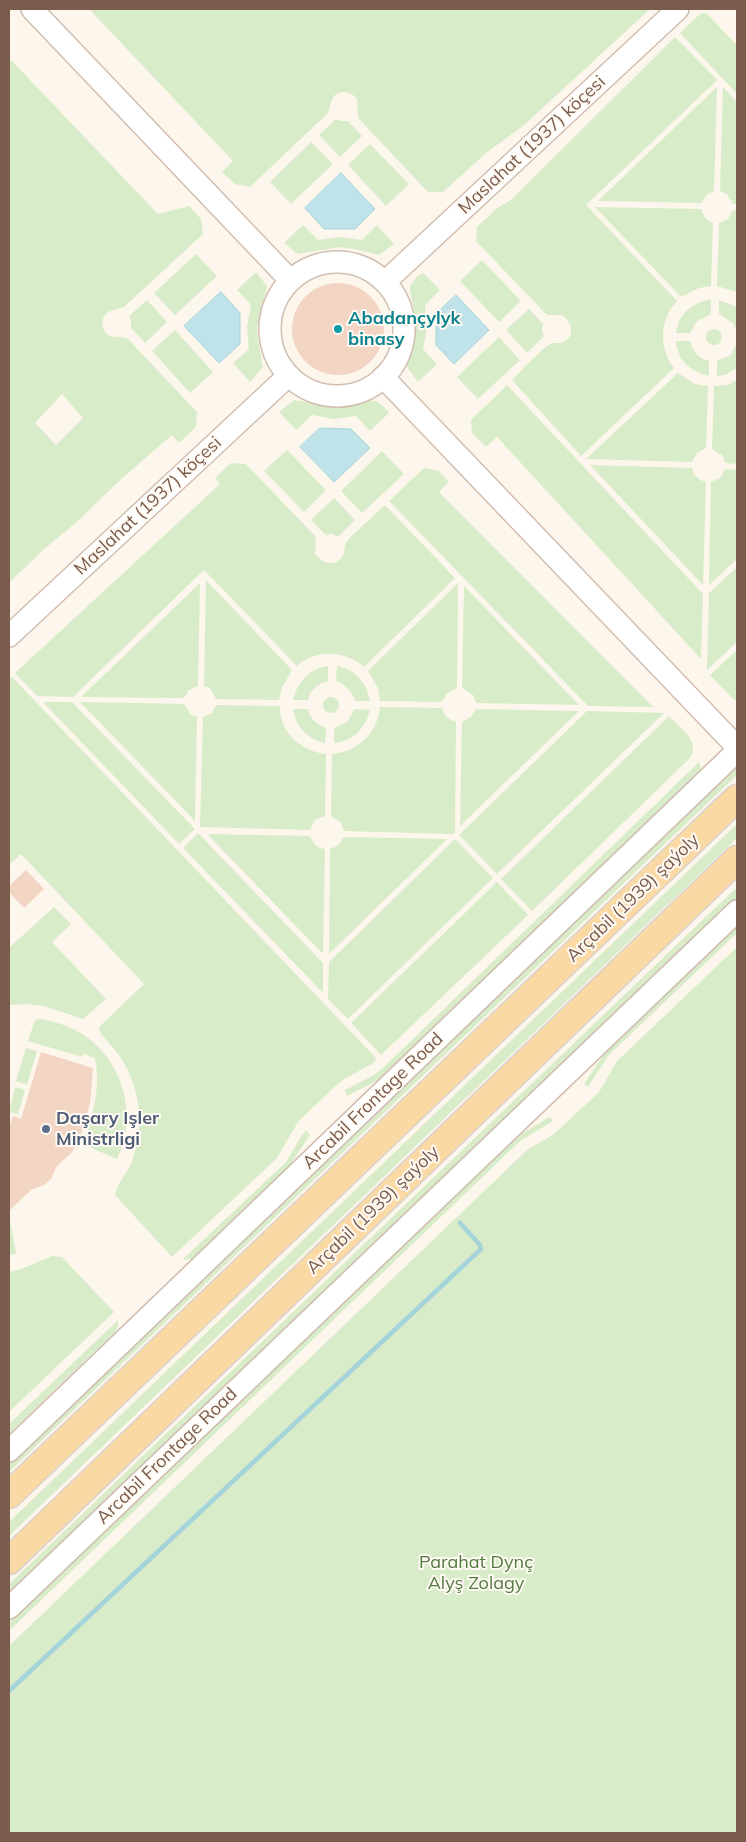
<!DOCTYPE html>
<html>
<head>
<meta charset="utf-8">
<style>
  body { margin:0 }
  #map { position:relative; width:746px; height:1842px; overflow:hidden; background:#fdf6ec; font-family:Mulish,sans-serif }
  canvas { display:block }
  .frame { position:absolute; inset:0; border:10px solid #7a5c4d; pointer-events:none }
</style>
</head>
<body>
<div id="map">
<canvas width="746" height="1842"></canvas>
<div class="frame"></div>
</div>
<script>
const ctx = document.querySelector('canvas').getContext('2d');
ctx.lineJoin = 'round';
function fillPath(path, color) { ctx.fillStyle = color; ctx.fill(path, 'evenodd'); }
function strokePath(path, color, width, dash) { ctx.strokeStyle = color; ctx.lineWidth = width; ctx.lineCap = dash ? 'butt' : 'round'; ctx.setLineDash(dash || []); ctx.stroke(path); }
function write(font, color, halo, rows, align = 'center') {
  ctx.font = font + ' Mulish,sans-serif'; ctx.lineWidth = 4; ctx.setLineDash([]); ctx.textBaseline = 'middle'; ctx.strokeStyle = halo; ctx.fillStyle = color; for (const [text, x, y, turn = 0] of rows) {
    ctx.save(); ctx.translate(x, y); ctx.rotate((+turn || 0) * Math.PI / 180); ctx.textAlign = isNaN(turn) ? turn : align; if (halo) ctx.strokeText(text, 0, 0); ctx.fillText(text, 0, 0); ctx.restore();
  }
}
fillPath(new Path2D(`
  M89,9H648L649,10L523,126L486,153L443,192H428L359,119C354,107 365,97 345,92C330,93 332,102 328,113L250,187L235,184L222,172L233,161Z
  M701,13H706L737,45V94L680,33Z
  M675,37L717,80L586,205L677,301C659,320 659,348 674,368L581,456L512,380C521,371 540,350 550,344C553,342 557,344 561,343C576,338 573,322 562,315H548L545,313L476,241L477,227L496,209L512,199Z
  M9,58L158,214L189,206L201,219L203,234L124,307C113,311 105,309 102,323C106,344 116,333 128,339L197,412L196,427L179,443L172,435L119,481L78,521L43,550L9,583ZM62,394L83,418L56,445L35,423Z
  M717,87L714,191L706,195L701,203L598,201Z
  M723,87L737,102V204H733L727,194L720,191Z
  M336,119L341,121H348L362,136L340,157L319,135Z
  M311,142L333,164L291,204L270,182Z
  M370,144L409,184L386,206L348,165Z
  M595,207L701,209C703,216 707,221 713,223L711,286L699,288L681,297Z
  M733,210H737V292L717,286L719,223L728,219Z
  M303,225L318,240L340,237L362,240L377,225L394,244L379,255L354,249L340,247L298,254L284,243Z
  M196,254L217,276L175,315L154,293Z
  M482,260L521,301L499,322L460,281Z
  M256,272L267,286L257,327L258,341L263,367L250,382L233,363L249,349L247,327L251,305L237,290Z
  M423,273L440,290L425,305L427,327L423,349L437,364L418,382L407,367C408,353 416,340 416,325C416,312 410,299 410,286L417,276Z
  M711,299V314L697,321L690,333H676C679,313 692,303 711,299Z
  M147,300L167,322L145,343L131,328V321L129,316Z
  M719,300L737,307V333L733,323L719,314Z
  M529,309L543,324L542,331L544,336L527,353L506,330Z
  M706 337a8 8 0 1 1 16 0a8 8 0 1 1-16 0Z
  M175,330L213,372L190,393L152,351Z
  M499,337L520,360L478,399L457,377Z
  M676,341H690C693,352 698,358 709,361V376C691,372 677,360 676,341Z
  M737,342V368L725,375L717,376V361L731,355Z
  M678,373L695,384L708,386L706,448L697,453L692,462L586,459Z
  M737,380V464L725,463L723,456L712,449L714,386L727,385Z
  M507,385L703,594L701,659L497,437L486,447L472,433L471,420Z
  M294,400C308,401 321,408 336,408C346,407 367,399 374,401C380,402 385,408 389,413L370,431L356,416L334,419L312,415L296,430L279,412Z
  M287,450L326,490L304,512L264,471Z
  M382,451L404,474L362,513L341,491Z
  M231,463L246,464L315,536L316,539L315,554C322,564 337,568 343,555C346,549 343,545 348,540C359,528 373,517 385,505L455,578L364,667C345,650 315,649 297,666L204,570L73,697L37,696L15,673L220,484L215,478Z
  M590,465L692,468C693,475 698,480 706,482L703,585Z
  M424,468L439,471L449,482L439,492L653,707L588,706L389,501Z
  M725,469L737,470V559L709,585L711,482L720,478Z
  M334,498L355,520L338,537L332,534L326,535L311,520Z
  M737,567V642L707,670L709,593Z
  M206,580L292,670L282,688L279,700L216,699L210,688L204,686Z
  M200,583L198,686L189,690L184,698L81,697Z
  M458,583L457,688L447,693L442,702L380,701L378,688L368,671Z
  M464,586L579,705L476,703L473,695L462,688Z
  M737,650V701L733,699L710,675Z
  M328,666V681C317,684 310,690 308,700H293C298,681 309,669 328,666Z
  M337,666C355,669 367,683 370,701H355C352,690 346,685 336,681Z
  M12,677L377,1059L372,1064L344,1079L331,1090L298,1122L277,1158L172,1257L115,1195C117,1183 128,1172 132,1161C145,1126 140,1084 118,1054C112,1045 104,1039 99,1030L100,1026L144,984L21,854L9,865V680Z
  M323 705a8 8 0 1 1 16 0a8 8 0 1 1-16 0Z
  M43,702H72L195,829L179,844Z
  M80,702L184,704L191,715L197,717L195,821Z
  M216,705L280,706C279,732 301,751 326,754L325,816L315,820L310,830L200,827L203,717L212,713Z
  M380,707L442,708C444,716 449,720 456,722L455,832L453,834L344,831L341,823L331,816L332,754C357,752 378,733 380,707Z
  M293,709H308C310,719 316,724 326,728L325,743C307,739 296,727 293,709Z
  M355,709L370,710C365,729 353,741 334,743V728L347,722Z
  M476,709L579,711L460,826L462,722L471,717Z
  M587,711L664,713L497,874L459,835Z
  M669,716C679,727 701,741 690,758L532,911L501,879Z
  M699,762L701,768L699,772L390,1070L378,1080L347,1096L345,1090L374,1075L386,1065Z
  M737,767V775L9,1472V1464Z
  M737,824V838L9,1536V1522Z
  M198,833L323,963V993L183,848Z
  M207,834L310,836C313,843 317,848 325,849L323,954Z
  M343,837L447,839L329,954L330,849L339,845Z
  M455,839L493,878L348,1019L328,999L329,962Z
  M497,882L528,915L381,1055L351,1023Z
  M737,887V898L9,1594V1584Z
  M54,907L71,924L52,942L106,999L83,1019L44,1006L26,1004L9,1005V948Z
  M737,925V933L609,1055L588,1087L584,1084L606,1051Z
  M737,947V1833H9V1646L527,1150L554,1134L599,1092L617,1061Z
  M37,1019H42C53,1022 65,1024 75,1030C121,1053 140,1114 117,1159L82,1144C93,1117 101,1087 95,1058L84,1054L82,1057L28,1041L34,1023Z
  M26,1048L37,1051L27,1085L16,1081Z
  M15,1087L25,1090L18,1114L9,1112Z
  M550,1117L553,1121L520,1141L9,1631V1623L516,1137Z
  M306,1130L310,1135L286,1171L192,1259L182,1260L286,1162L302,1135Z
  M9,1214L16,1253L9,1256Z
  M52,1256L62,1257L114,1312L9,1412V1272L21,1269Z
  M118,1320V1326L115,1332L9,1434V1424Z`), '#d8ecc9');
const water = new Path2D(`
  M341,173L375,209L355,229H324L305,208Z
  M221,292L240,313V344L219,363L184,326Z
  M456,295L489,330L454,364L436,345V314Z
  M320,428L351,429L370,448L334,482L300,447Z`);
fillPath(water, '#bfe3e8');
strokePath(water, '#a5d3da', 1);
strokePath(new Path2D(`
  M9,1691L480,1250L481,1249L480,1245L460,1223`), '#a5d3da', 4.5);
fillPath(new Path2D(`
  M292 329a46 46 0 1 1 92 0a46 46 0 1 1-92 0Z
  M26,870L44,889L24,908L9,892V886Z
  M41,1052L93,1068L90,1104L81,1134L72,1152L57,1166L51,1179L44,1185L31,1190L9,1211V1128L13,1116L21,1119Z`), '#f3d5c3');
const minor = new Path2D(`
  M32,9L290,280
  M270 329a67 67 0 1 1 134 0a67 67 0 1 1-134 0Z
  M385,282L678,9
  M383,377L737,747
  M9,636L288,376
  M9,1451L737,751
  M9,1608L737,911`);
const major = new Path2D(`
  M9,1495L737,798
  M9,1561L737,859`);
strokePath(minor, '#d1beb0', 24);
strokePath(major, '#dad1cd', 29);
strokePath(minor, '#fff', 21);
strokePath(major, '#fbd9a5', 26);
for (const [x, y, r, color] of [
  [338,329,5,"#0f9aa8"],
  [46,1129,5,"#5c6f8a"]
]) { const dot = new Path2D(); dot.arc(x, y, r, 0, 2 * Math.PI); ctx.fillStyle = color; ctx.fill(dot); strokePath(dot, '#fffaf3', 2); }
write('18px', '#7a5c4d', '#fffaf3', [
  ["Maslahat (1937) köçesi",532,145,-43],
  ["Maslahat (1937) köçesi",148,506,-43],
  ["Arçabil (1939) şaýoly",633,898,-44],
  ["Arcabil Frontage Road",373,1101,-44],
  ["Arçabil (1939) şaýoly",373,1210,-44],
  ["Arcabil Frontage Road",167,1456,-44]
]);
write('bold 18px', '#0d838f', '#fffaf3', [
  ["Abadançylyk",348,319],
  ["binasy",348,340]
], 'left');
write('bold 18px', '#4e5e75', '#fffaf3', [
  ["Daşary Işler",56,1119],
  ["Ministrligi",56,1140]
], 'left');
write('18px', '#537a41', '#fffaf3', [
  ["Parahat Dynç",476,1563],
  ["Alyş Zolagy",476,1584]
]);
</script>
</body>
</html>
